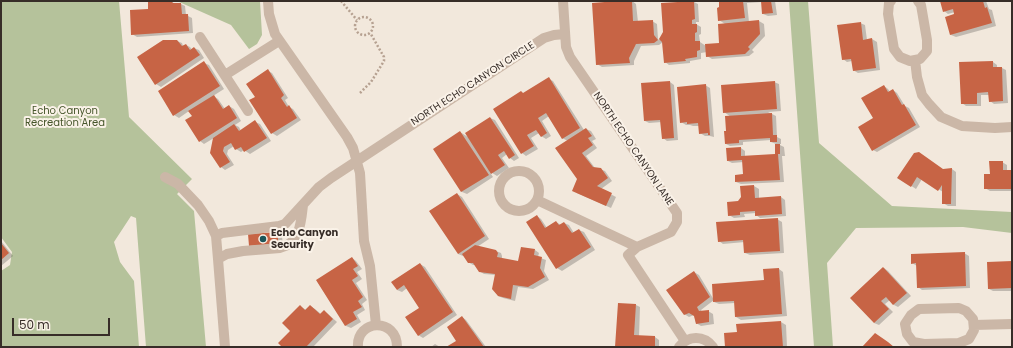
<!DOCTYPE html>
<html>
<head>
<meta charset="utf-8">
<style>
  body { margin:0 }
  #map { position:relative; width:1013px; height:348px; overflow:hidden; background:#f2e8dc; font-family:Poppins,sans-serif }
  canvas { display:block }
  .frame { position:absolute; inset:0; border:2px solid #372d28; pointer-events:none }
  .scale { position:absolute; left:12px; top:318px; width:98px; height:18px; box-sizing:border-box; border:2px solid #372d28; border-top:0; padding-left:5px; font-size:12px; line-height:14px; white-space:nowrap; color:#372d28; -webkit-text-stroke:3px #faf2e8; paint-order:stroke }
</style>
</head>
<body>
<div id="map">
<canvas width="1013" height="348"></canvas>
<div class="frame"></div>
<div class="scale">50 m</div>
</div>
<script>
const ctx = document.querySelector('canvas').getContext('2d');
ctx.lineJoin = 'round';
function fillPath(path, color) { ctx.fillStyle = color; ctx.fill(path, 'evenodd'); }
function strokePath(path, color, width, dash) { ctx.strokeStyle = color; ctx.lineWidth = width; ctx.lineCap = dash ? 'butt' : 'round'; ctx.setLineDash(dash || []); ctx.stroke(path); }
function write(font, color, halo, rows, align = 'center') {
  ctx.font = font + ' Poppins,sans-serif'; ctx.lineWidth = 4; ctx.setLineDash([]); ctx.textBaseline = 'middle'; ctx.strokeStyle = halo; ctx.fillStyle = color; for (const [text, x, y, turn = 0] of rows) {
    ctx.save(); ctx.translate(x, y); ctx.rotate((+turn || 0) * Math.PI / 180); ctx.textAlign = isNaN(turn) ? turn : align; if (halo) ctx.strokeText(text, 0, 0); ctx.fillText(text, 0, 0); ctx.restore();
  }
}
fillPath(new Path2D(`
  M1,1H119L129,117L192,179L177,194L194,211L206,347H146L136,218L131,216L114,242L120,262L134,281L139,347H1V271L10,265L12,252L1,237Z
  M177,1H260L262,35L257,44L249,49L231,25Z
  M789,1H808L819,143L892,206L1012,212V233L963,227L856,228L827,263L833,347H814Z`), '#b5c29b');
fillPath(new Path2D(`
  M149,1H171L175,4H181L185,6L186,15L192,18L193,33L137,37L132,34L149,10Z
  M632,1L636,4L638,22L652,21L657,24L658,39L659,40L664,32L694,2L698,4L699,22H696V24L701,27V34L699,35L700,42L706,46L721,44L725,24L719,20L720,7V1H775L777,15L768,16L763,14L762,2L747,3L749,22L759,21L764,24L765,36L752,50L754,52L749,56L712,59L707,56V52L701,53V59L690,61V63L669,65L665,62L663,42L659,45L641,46L634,61V65L602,67L597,64Z
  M941,1H986L989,9L992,10L996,26L956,37L951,35L956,15L955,12L948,14L944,11Z
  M860,23L865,25L867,40L872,39L877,42L880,70L858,73L853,70L852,61L847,62L843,59Z
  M177,41L182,43L183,46L186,45L190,47L192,50L194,48L199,50L204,58L161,87L156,84L138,58Z
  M993,62L997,65V68H1002L1006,70L1008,103L994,104L990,101L989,95H981V106H966L962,103Z
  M204,63L209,65L224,89L213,96L218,99L225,109L229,106L234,109L241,121L235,125L239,127L241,131L255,122L260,124L271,141L250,154L244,150L241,152L236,149L234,146L228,150L227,154L234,165L225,170L221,167L214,138L204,144L200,141L193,117L189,111L179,118L174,115Z
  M268,71L272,73L288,98L285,100L289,107L293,109L301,120L277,136L272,133L251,101L256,97Z
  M549,79L553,81L584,130L586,129L591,131L596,139L592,141L597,148L586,156L595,168L600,169L605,171L612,181L601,189L616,197L611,208L577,193L578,179L568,141L562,138L549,116L542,121L551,136L546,139L541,136L539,133L531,138L538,149L526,156L522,153L524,94Z
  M670,82L674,85L678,140L667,141L663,138L662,122L649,123L645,121Z
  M774,82L779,84L781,111L768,112L776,116L777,137L781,139V144H778L784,147L785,156H782L784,182L741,184L736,182L744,175V162L732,163L728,161L741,148L745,151V157L776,155V144L771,142V140L743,142V145L730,146L726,144L731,117L724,112Z
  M705,85L710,88L714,137L710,136H705L700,133L699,126H693L690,125H686L681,122Z
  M884,86L888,89L890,92L893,90L897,93L905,106L909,108L920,127L877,152L873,150Z
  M490,118L495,120L519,158L514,161L510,158L507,154L502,158L509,168L497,176L489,171L493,177L467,194L462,192L434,149L460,132L468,137Z
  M1002,162L1007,165V171H1012V191H990L985,188L991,175Z
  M952,169L956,172V206H948L943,203V192L922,179L916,189L898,177L943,170Z
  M754,186L759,189V199L781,197L785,200L786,216L760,218L756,215V213L744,214L745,217L734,218L729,215L742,198L741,187Z
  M457,194L462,197L489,239L477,247L496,251L501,253L502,256V259L519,262L535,250L539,253L538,257L546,260L544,271L549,280L533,289L518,287L515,301L503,298L498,296L496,275L484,274L479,271L476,265H473L468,262L464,255L463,256L458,254Z
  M537,216L541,219L547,228L556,222L561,225L564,223L569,225L574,233L579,230L584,232L595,250L562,271L557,268Z
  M777,219L782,222L784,253L750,255L745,253V242L723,244L719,241Z
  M277,233L282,236L283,246L249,235Z
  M1,241L13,256L1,266Z
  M964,253L969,256L970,288L922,290L918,287L917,266L912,263Z
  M352,258L356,261L362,269L357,272L362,279L356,283L367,300L362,304L365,310L357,315L361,322L351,328L346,326L317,281Z
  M1012,262V291H993L989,289Z
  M420,264L425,267L457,315L423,338L418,335L420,308L407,288L402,292L397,290Z
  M884,268L888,271L911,296L898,307L894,305L890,300L885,304L893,312L879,325L874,323Z
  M779,269L783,272L787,316L741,320L736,317L735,303L719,304L714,302V300L701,310L702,312L708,311L713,314L714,324L701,326L696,323L694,315L689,317L684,314L694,272L699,275L714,300L765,281Z
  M636,305L640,307L639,337H655L659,340V347H616Z
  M300,306L306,310L310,306L315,309L321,314L324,311L328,314L337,322L313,347H283L291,330Z
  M462,317L466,320L486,347H448L458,341Z
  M781,322L786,325L787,347H726L738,333L737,324Z
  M435,344L440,347H431Z`), '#0003');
fillPath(new Path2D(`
  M148,1H171L173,3H181L182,14H188L189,31L131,35L130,10L148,9Z
  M617,1H632L633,21L653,20L654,35L658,40L654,43L636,44L629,58L630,63L596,65L592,3Z
  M694,1L695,19L692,20V24H697V32L695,33V41H700V50L697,51V57L685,59L686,61L664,63L662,42L659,39L663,32L661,3Z
  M719,1H743L745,18L718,21L717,8L719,7Z
  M761,1H771L773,13L762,14Z
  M940,1H983L985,8L987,7L992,23L950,35L945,17L954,14L953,9L943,12Z
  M759,20L760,34L748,47L750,49L745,54L706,57L705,44L719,43L718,24Z
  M861,22L863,40L872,38L876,68L853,71L851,59L842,60L837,25Z
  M163,40H177L182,46L186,44L190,50L194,47L200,55L155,85L137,57Z
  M204,61L220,86L173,116L158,91Z
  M993,61V67H1002L1003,101L989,102L988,92L977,93V104H961L959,62Z
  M268,69L284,95L281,98L287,107L289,105L297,118L271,134L249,100L255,97L246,84Z
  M549,77L580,128L562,139L546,113L538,118L547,133L541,137L536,130L527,135L534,146L521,154L493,109L521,91L523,93Z
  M670,81L674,138L662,139L660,120L644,121L641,83Z
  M775,81L777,109L723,113L721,85Z
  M706,84L710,135H708V133L699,134L698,123L687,124V122L680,123L677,87Z
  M884,85L888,92L893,89L902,105L904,104L916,125L872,151L858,127L873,118L861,98Z
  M214,95L223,109L229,105L237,118L199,142L185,120L192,116L188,111Z
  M772,113L773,135H777V142H770V138L739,140V143L725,144L724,131H726L725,116Z
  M490,117L515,155L509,159L504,151L498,155L505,165L491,174L465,133Z
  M255,120L267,138L244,152L241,147L235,150L231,143L224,147L223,151L230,162L220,168L210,153L213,138L234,124L239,131Z
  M586,128L592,136L588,138L593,145L582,153L593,167L601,168L608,178L597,186L612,193L606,206L572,191L577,179L555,148Z
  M460,131L489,175L461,192L433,149Z
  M775,144H780V154H778L780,180L735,182V175L743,174L742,160L727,161L726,148L741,147V156L775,154Z
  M919,152L943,169L952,168L951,204H942V185L938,191L917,177L911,187L897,178L914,153Z
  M989,161H1003V170H1012V189H984V174H990Z
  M754,185L755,198L781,196L782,214L755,216V211L740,212V215L728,216L727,202L738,201L741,197L740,186Z
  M457,193L485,236L458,254L429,211Z
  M537,215L545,228L556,221L559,225L564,222L572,233L579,229L591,247L556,269L526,222Z
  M778,218L780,251L744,253L743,240L718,242L716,222Z
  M278,232V244L249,246L248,234Z
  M1,243L9,253L1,260Z
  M475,245L496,250L498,253L497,257L518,261L521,247L535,249L534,255L542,257L540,268L545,277L528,287L513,285L511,299L498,296L492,289L495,274L479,272L473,263H468L462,254Z
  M965,252L966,286L917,288L916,263L911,264V254Z
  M352,257L358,266L353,269L358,276L352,280L363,297L358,301L362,307L353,312L357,319L345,326L316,280Z
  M1012,261V288L988,289L987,262Z
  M420,263L453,312L418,336L405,317L419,308L404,285L397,290L391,282Z
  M883,267L907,293L893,305L886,297L881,301L889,309L874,323L850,298Z
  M779,268L782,314L735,317L734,301L713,302L712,284L764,280L763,269Z
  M694,271L710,297L697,307L699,311L709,310V322L696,324L694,316L689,313L684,315L666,290Z
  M618,303L636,304L634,335L655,336V347H615Z
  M300,305L305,310L310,305L320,314L324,310L333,319L306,347H282L278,343L290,331L282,323Z
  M462,316L484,347H446L456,341L447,327Z
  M781,321L783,347H725L724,333L737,332L736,324Z
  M875,333L888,342L894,347H862Z`), '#c76445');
strokePath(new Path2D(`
  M341,1L357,20
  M355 26a9 9 0 1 1 18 0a9 9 0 1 1-18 0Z
  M360,93L371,82L384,61V57L372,36L370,33`), '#b6a191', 2.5, [2, 2]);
strokePath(new Path2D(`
  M268,1L269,14L275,34L347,137L353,148L360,173L364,241L370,266L376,325
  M563,1L566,47L570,57L677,213V222L671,232L637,247L628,255L685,341
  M891,1L889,3L888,14L894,49L900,57L910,61L920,59L927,51V40L921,5L918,1
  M200,37L248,111
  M915,60L917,77L922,95L929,104L941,117L962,126L995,128L1012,127
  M225,75L279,41
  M499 191a20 20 0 1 1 40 0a20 20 0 1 1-40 0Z
  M165,177L178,184L198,205L209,221L216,236L218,259L225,347
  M537,200L637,247
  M216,236L222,233L279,226L285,224L319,187L331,178L544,38L554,35L565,34
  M218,259L227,254L243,251L280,248C300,243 301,223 303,205
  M959,308L966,311L973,319L974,330L969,339L959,343L924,344L913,342L907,334L905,324L911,315L919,309Z
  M974,325L1012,324
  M358,347C356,319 397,317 397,347
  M679,347C688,335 704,335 713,347`), '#cbb7a7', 10);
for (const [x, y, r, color] of [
  [263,239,4,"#1d5559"]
]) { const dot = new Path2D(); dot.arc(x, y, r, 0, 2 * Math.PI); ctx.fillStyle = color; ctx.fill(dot); strokePath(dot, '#faf2e8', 1.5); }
write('10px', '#372d28', '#faf2e8', [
  ["NORTH ECHO CANYON CIRCLE",473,84,-33],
  ["NORTH ECHO CANYON LANE",633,149,56]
]);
write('10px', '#46562b', '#faf2e8', [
  ["Echo Canyon",65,111],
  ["Recreation Area",65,123]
]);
write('bold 10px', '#372d28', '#faf2e8', [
  ["Echo Canyon",271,233],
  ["Security",271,245]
], 'left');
</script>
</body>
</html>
